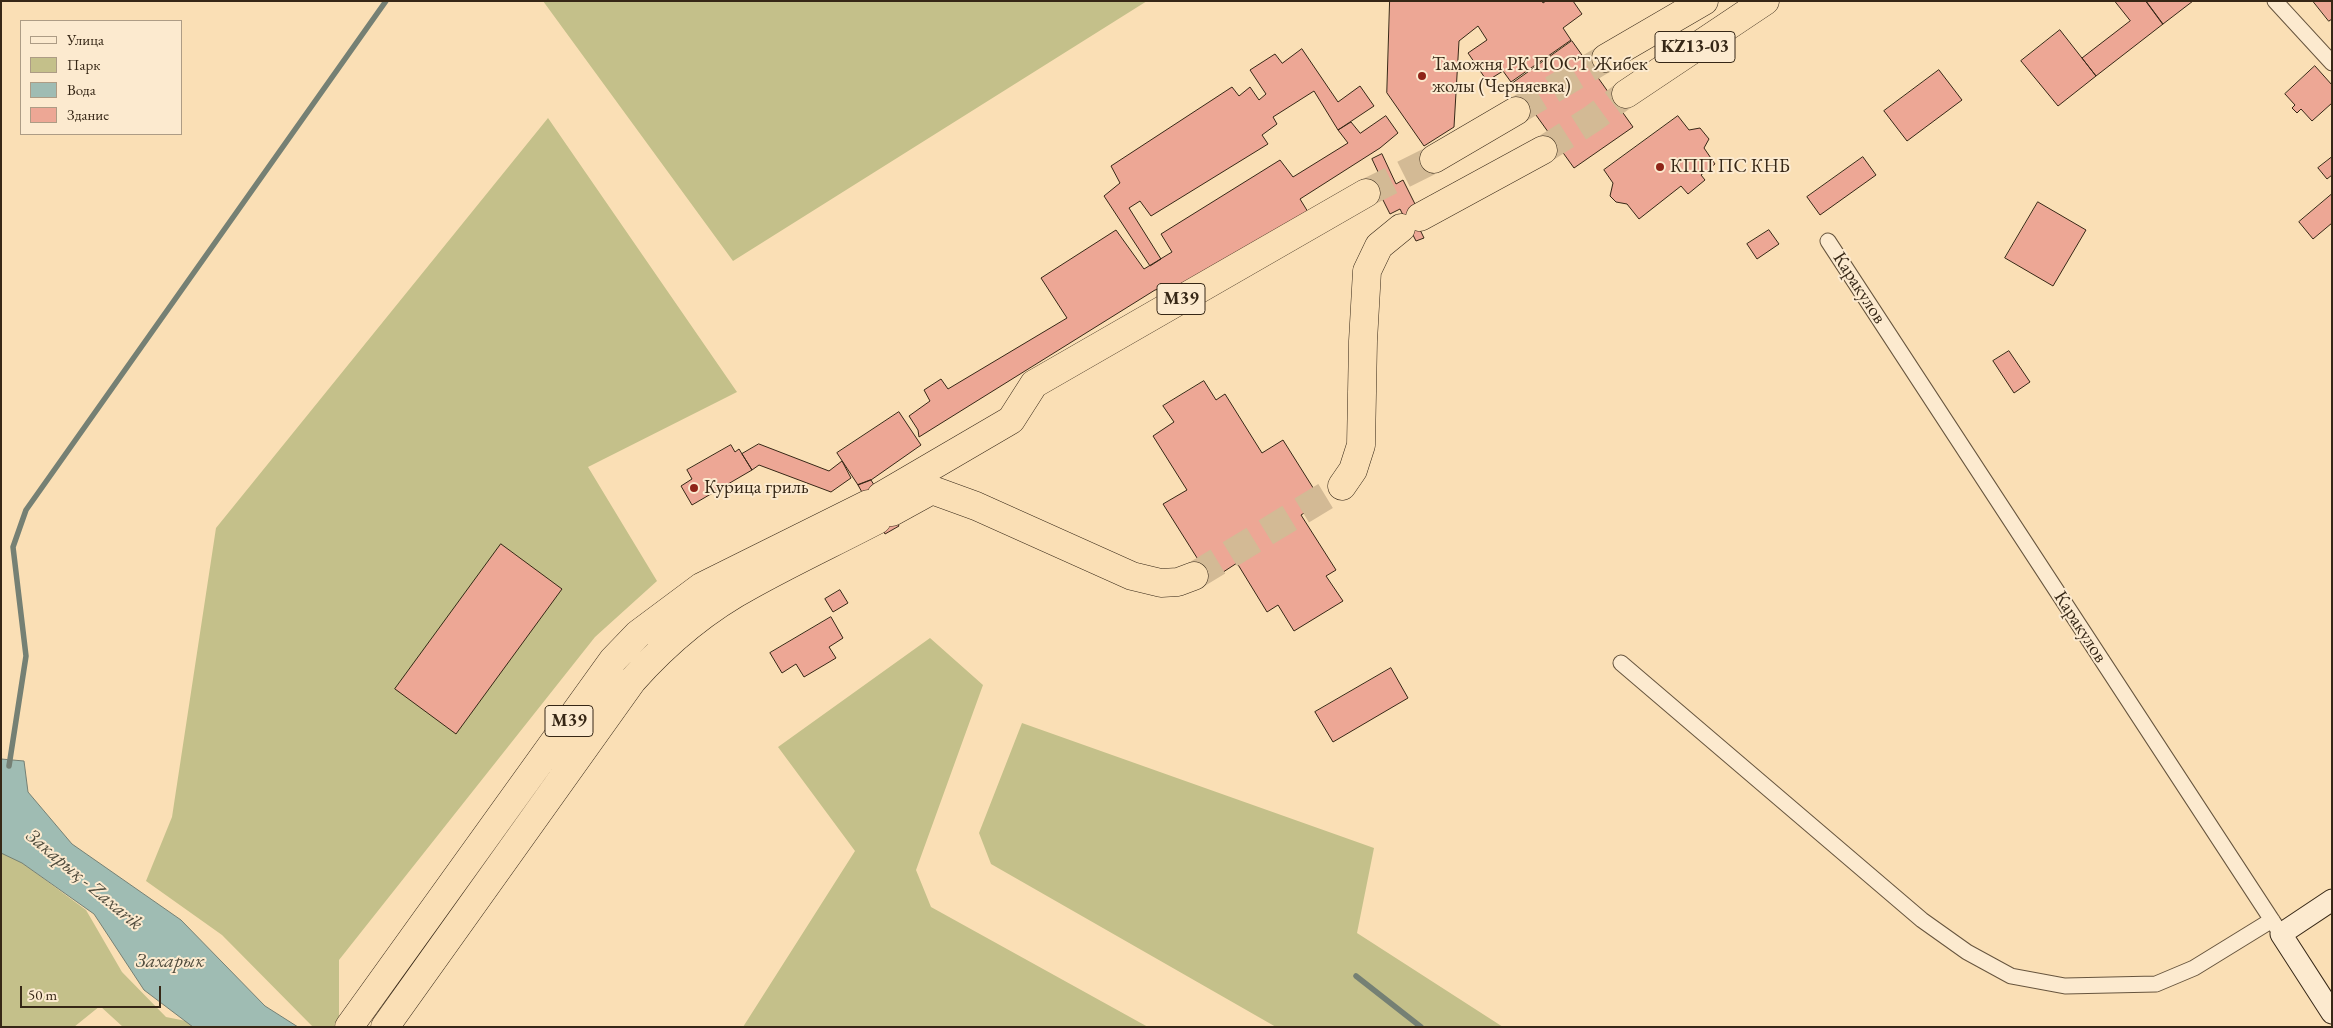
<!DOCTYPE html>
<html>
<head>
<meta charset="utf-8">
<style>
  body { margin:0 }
  #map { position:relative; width:2333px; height:1028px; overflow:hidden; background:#fadfb5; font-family:"EB Garamond",serif }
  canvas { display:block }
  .frame { position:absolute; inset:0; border:2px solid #362716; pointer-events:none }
  .legend { position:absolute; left:20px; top:20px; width:162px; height:115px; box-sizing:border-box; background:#fceacf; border:1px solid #ad9c85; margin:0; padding:6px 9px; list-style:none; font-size:15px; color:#362716 }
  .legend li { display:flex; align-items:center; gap:10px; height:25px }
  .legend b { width:25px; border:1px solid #ad9c85 }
  .scale { position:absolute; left:20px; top:986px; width:141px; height:22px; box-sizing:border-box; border:2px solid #362716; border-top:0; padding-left:6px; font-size:15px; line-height:18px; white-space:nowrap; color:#362716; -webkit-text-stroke:4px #fceacf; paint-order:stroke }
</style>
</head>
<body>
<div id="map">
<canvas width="2333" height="1028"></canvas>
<div class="frame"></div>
<ul class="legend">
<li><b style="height:6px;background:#fceacf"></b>Улица</li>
<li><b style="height:14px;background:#c4c08a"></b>Парк</li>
<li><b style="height:14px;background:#9fbcb3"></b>Вода</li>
<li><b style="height:14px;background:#eda795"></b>Здание</li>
</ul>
<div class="scale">50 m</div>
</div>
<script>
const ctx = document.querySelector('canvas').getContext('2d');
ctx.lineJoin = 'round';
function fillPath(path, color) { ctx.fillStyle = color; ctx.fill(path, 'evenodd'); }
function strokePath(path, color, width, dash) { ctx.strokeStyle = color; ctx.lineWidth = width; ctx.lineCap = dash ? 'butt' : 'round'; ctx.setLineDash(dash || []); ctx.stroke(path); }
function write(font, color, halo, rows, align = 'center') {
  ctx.font = font + ' "EB Garamond",serif'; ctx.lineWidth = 4; ctx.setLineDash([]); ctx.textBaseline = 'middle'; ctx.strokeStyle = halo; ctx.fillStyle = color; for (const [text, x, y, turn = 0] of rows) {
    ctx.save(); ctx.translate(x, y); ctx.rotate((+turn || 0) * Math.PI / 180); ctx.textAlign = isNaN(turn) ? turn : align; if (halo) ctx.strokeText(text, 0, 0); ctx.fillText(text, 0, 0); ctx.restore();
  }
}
fillPath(new Path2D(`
  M543,1H1147L733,261Z
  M548,118L737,392L588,467L657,581L595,637L339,960V1020L333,1027H313L222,935L146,881L172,817L216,528Z
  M930,638L983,685L916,870L931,907L1148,1027H743L855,851L778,747Z
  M1022,723L1374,848L1357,933L1503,1027H1276L991,864L979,833Z
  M1,851L17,859L86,910L122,972L166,1017L186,1021L194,1027H123L100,1006L74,1027H1Z`), '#c4c08a');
const water = new Path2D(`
  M1,759L24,761L28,792L72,844L181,920L265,1006L298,1027H193L144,990L94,914L22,863L1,853Z`);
fillPath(water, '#9fbcb3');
strokePath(water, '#758074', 1);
strokePath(new Path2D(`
  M9,766L26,656L13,547L26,510L386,1
  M1356,976L1421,1027`), '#758074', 5.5);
const building = new Path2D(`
  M1390,1H1542L1543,3L1546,1H1573L1582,14L1563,28L1571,40L1511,82L1503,71L1487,81L1468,53L1487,40L1478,26L1459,41L1454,127L1424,146L1387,93Z
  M2115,1H2146L2163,24L2096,76L2082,58L2130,21Z
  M2146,1H2193L2163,24Z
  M2313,1H2332V19L2329,21Z
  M2060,30L2096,76L2058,106L2021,61Z
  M1572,41L1633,127L1574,168L1513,83Z
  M1302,49L1338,102L1360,86L1374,106L1338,130L1314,91L1273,117L1277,124L1262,135L1268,144L1151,216L1140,201L1129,208L1161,259L1150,266L1104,196L1120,183L1111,166L1232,87L1239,96L1250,87L1259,100L1266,94L1250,70L1275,54L1282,63Z
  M2315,66L2332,85V103L2312,121L2301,109L2297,113L2292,108L2295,105L2285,94Z
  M1939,70L1962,100L1907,141L1884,111Z
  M1386,116L1398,133L1380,148L1300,199L1308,212L1187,282L1155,290L919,437L918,430L909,416L930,401L924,390L941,379L948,389L1067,318L1041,278L1116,230L1144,269L1172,252L1161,234L1280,160L1293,177L1348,143L1338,130L1351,122L1360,133Z
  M1678,116L1689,130L1700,128L1709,139L1704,148L1715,164L1701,175L1705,180L1688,194L1681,186L1639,219L1627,204L1616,202L1610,196L1613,183L1604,170Z
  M1382,154L1396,184L1403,180L1416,206L1410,209L1424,238L1416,241L1400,209L1390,214L1379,192L1386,189L1372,159Z
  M1863,157L1876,175L1820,215L1807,197Z
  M2332,157V175L2327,179L2318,168Z
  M2332,194V223L2313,239L2299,222Z
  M2038,202L2086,230L2053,286L2005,258Z
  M1769,230L1779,244L1757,259L1747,244Z
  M2009,351L2030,382L2014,393L1993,361Z
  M1204,381L1216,400L1225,394L1262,453L1283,440L1322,502L1301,515L1336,570L1326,576L1343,601L1294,631L1278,605L1267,612L1237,563L1211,580L1163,504L1187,490L1153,436L1174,422L1163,406Z
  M899,412L921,445L871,480L858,485L837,453Z
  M759,444L829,471L842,461L851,478L831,492L759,465L752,470L742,454Z
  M731,445L735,452L739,449L752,470L692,505L681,486L692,479L687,470Z
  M871,480L899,526L885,534L858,485Z
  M501,544L562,589L456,734L395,689Z
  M840,590L848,603L833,612L825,599Z
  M831,617L843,638L829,647L836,658L804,677L796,664L782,673L770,653Z
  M1391,668L1408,698L1333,742L1315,712Z`);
fillPath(building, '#eda795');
strokePath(building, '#362716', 1);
strokePath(new Path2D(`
  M1516,111L1606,58
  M1543,150L1592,119L1626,94
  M1366,193L1434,159
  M1194,576L1342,486`), '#d3ba95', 28, [28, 14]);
const street = new Path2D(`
  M2275,1L2332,63
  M1828,241L2281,934
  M1621,663L1922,920L1967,952L2011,976L2065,986L2156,984L2194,968L2272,920`);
const secondary = new Path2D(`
  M2332,900L2281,934L2332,1013`);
const highway = new Path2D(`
  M1606,58L1704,1
  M1626,94L1765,1
  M1434,159L1516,111
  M1420,217L1543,150
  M1342,486L1353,470L1361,445L1363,341L1367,271L1379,246L1401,228
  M881,496L1011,420L1034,384L1366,193
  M892,512L932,490L976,506L1132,576L1161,583L1178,582L1194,576
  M349,1027L613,660L638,634L701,587L868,504
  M385,1027L632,681C665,644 706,609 751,585C792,562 835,542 877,520`);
strokePath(street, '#67553e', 17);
strokePath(secondary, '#362716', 23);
strokePath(highway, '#362716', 29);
strokePath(street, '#fceacf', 15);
strokePath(secondary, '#fceacf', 21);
strokePath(highway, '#fadfb5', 28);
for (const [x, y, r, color] of [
  [1422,76,5,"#8f2418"],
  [1660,167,5,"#8f2418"],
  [694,488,5,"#8f2418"]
]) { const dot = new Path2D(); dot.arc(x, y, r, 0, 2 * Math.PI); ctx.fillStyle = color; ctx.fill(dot); strokePath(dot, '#fceacf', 2); }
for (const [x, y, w] of [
  [1695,47,80],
  [1181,299,48],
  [569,721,48]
]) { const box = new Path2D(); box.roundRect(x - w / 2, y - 15.5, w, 31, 4); ctx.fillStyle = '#fceacf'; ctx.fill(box); strokePath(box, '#362716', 1); }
write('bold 18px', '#362716', null, [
  ["KZ13-03",1695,47],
  ["M39",1181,299],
  ["M39",569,721]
]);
write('19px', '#362716', '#fceacf', [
  ["Таможня РК ПОСТ Жибек",1432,65],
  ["жолы (Черняевка)",1432,87],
  ["КПП ПС КНБ",1670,167],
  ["Курица гриль",704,488]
], 'left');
write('19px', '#362716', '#fceacf', [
  ["Каракулов",1859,288,57],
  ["Каракулов",2080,627,57]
]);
write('italic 20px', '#504c3d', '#fceacf', [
  ["Закарық - Zaxarik",84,880,40],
  ["Захарык",170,962]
]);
</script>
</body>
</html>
